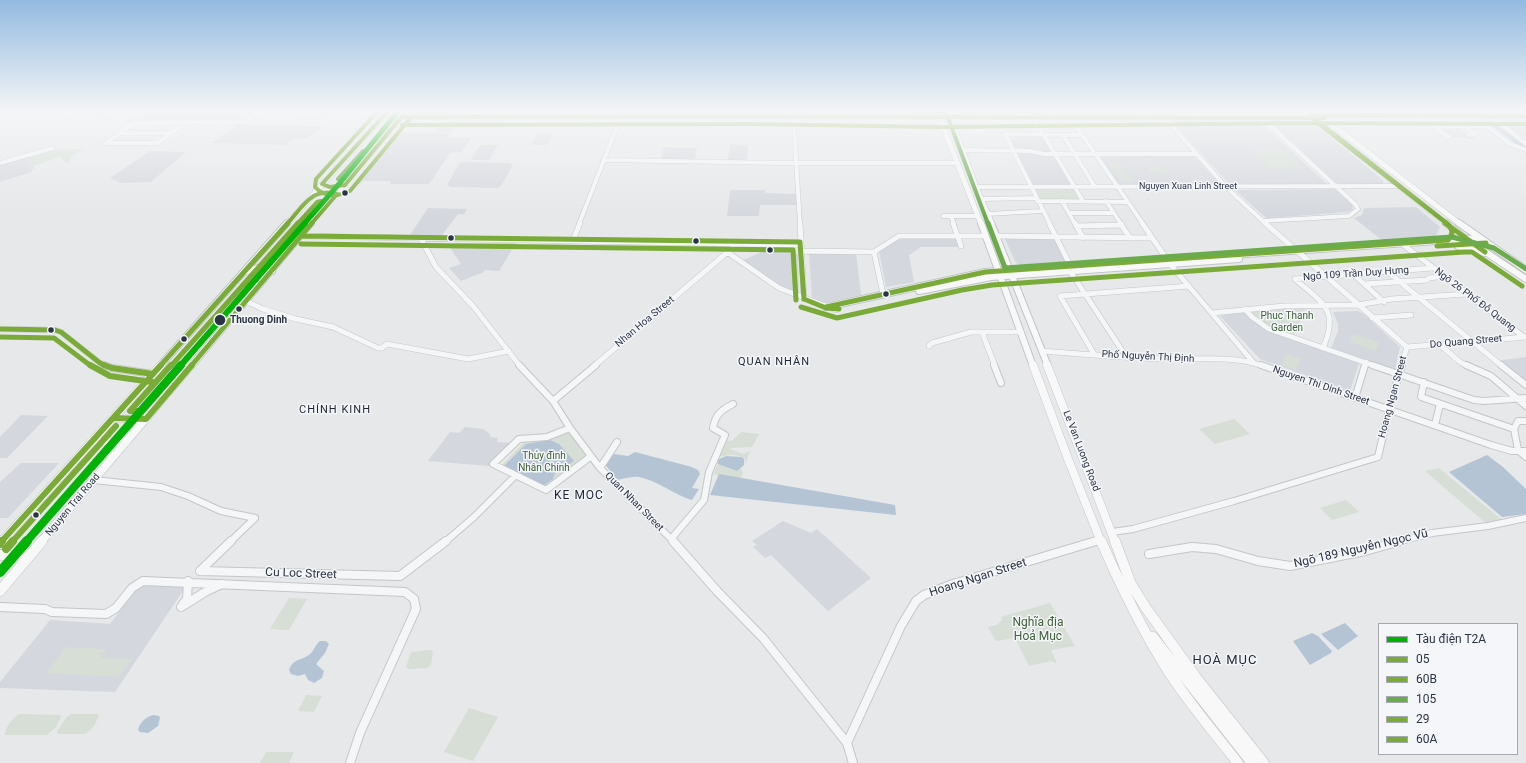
<!DOCTYPE html>
<html>
<head>
<meta charset="utf-8">
<style>
  body { margin:0 }
  #map { position:relative; width:1526px; height:763px; overflow:hidden; background:#e6e8ea; font-family:Roboto,sans-serif }
  canvas { display:block }
  .legend { position:absolute; left:1378px; top:623px; width:140px; height:132px; box-sizing:border-box; background:#f4f6f9; border:1px solid #a4a8b1; margin:0; padding:5px 7px; list-style:none; font-size:12px; color:#2b3445 }
  .legend li { display:flex; align-items:center; gap:8px; height:20px }
  .legend b { width:20px; border:1px solid #a4a8b1 }
</style>
</head>
<body>
<div id="map">
<canvas width="1526" height="763"></canvas>
<ul class="legend">
<li><b style="height:5px;background:#04b207"></b>Tàu điện T2A</li>
<li><b style="height:5px;background:#7aaa37"></b>05</li>
<li><b style="height:5px;background:#7aaa37"></b>60B</li>
<li><b style="height:5px;background:#6bab4c"></b>105</li>
<li><b style="height:5px;background:#7aaa37"></b>29</li>
<li><b style="height:5px;background:#7aaa37"></b>60A</li>
</ul>
</div>
<script>
const ctx = document.querySelector('canvas').getContext('2d');
ctx.lineJoin = 'round';
function fillPath(path, color) { ctx.fillStyle = color; ctx.fill(path, 'evenodd'); }
function strokePath(path, color, width, dash) { ctx.strokeStyle = color; ctx.lineWidth = width; ctx.lineCap = dash ? 'butt' : 'round'; ctx.setLineDash(dash || []); ctx.stroke(path); }
function write(font, color, halo, rows, align = 'center') {
  ctx.font = font + ' Roboto,sans-serif'; ctx.lineWidth = 3; ctx.setLineDash([]); ctx.textBaseline = 'middle'; ctx.strokeStyle = halo; ctx.fillStyle = color; for (const [text, x, y, turn = 0] of rows) {
    ctx.save(); ctx.translate(x, y); ctx.rotate((+turn || 0) * Math.PI / 180); ctx.textAlign = isNaN(turn) ? turn : align; if (halo) ctx.strokeText(text, 0, 0); ctx.fillText(text, 0, 0); ctx.restore();
  }
}
fillPath(new Path2D(`
  M140,111H259L246,122H124Z
  M413,111H454L451,115L438,116V114H410Z
  M1165,111H1232L1235,113L1167,114Z
  M1499,119H1526V139L1516,132Z
  M1258,120L1327,184H1229L1172,121Z
  M1270,120L1311,121L1384,181L1382,184H1341L1336,183L1269,121Z
  M450,121H459L451,132H435L441,124H447Z
  M237,125L308,126H323L307,138L294,139L286,145L212,143Z
  M1457,127L1474,139L1452,137L1438,128Z
  M395,133H450L448,137L471,138L462,152L450,153L429,184H390L391,181H363L360,184H353L365,169L370,168L374,163L372,162Z
  M537,134H553L548,145H531Z
  M1017,136H1043L1053,153L1015,149L1010,140Z
  M730,144L748,145L747,160H728Z
  M480,145H498L489,160H471Z
  M664,147L697,148L695,159H661Z
  M150,151L186,152L151,182L120,183L110,178Z
  M1016,152L1053,155L1072,186H1032Z
  M1190,155L1195,157L1218,182L1216,185L1119,184L1100,157Z
  M25,158L35,168L31,170L32,172L0,182V165Z
  M463,162L510,163L513,165L501,186L497,188L450,187L447,185L459,164Z
  M1336,189L1353,205L1352,210L1348,212L1269,218L1265,217L1236,191L1238,190Z
  M730,190H765V193L796,194L797,205H760L759,216H727Z
  M1416,207L1440,227L1435,237L1382,240L1354,218L1362,215L1364,208Z
  M428,208L467,209L464,214H458L442,235H410Z
  M901,238H956L959,247H921L909,255L914,282L886,287L879,251Z
  M1005,239H1055L1067,262L1024,266L1016,263Z
  M456,243H516L499,271L485,270L484,272L461,281L449,268L461,264L451,249Z
  M769,247L791,248L798,255L799,294L781,286L743,260L769,249Z
  M809,253H856L861,295L823,303L812,298Z
  M1243,311L1266,330L1359,363L1350,391L1260,359L1220,316Z
  M1358,311L1365,315L1400,347L1395,370L1331,348L1338,331V324L1333,312Z
  M1526,357V384L1497,361Z
  M21,415L48,416L7,458H0V437Z
  M465,427L483,429L490,434V437L498,438L497,442L513,443L489,466L428,461L450,432L459,433Z
  M21,463H59L8,518H0V482Z
  M783,521L811,533L817,529L871,578L828,611L771,555L765,558L753,547L757,545L752,541Z
  M139,585H187L115,692L0,688V682L50,620L110,624Z`), '#d4d7dd');
fillPath(new Path2D(`
  M307,111H331L324,119H300Z
  M881,111H931L932,113L925,115H882Z
  M958,111H1154L1157,114H959Z
  M60,149H83L71,157L68,164L60,157L33,166L25,158Z
  M1251,150H1283L1303,168L1270,169Z
  M1107,162H1118L1120,164L1122,165L1134,182H1122Z
  M1156,165L1166,168L1169,173L1158,175L1147,170L1149,166Z
  M1030,186H1075L1083,201H1037Z
  M1306,308L1293,336L1269,327L1248,310Z
  M1352,334L1379,342L1376,351L1350,342Z
  M1286,354L1301,359L1296,370L1281,365Z
  M1234,419L1250,434L1215,444L1199,429Z
  M569,429L587,457L546,489L501,466L524,442L549,438Z
  M741,432L759,434L752,447L731,448L730,449L743,454L750,451L745,465V459C738,453 726,455 717,458L723,440L732,441Z
  M718,464L737,471L740,468L743,473L740,480L713,474Z
  M1439,468L1502,520L1487,524L1425,471Z
  M1346,500L1359,512L1332,520L1320,508Z
  M289,598L307,599L289,630L270,629Z
  M1050,603L1075,646L1051,650L1057,663L1051,661L1029,666L1015,638L996,641L988,627L997,625L1002,620L1001,617Z
  M66,647L107,649L100,658L132,659L119,677L46,673Z
  M431,650L433,652L431,665L427,668L409,669L406,667L411,652Z
  M306,695L322,696L314,712L298,711Z
  M469,708L498,717L473,761L444,752Z
  M19,714L60,715L61,717L56,727L47,735H5C5,727 12,719 19,714Z
  M71,714H98L99,716L94,726L86,734H58L57,731L66,718Z
  M266,752H294L289,763H260Z`), '#d6ded6');
fillPath(new Path2D(`
  M550,440L559,444L574,461L555,473L553,479L544,485L531,480L504,466L526,444Z
  M635,452L692,467L698,470L700,474L692,488L699,489L692,500C674,495 657,480 639,477C633,476 623,479 617,480L605,464L614,454L628,456Z
  M1487,455L1503,467L1526,489V514L1502,517L1449,472Z
  M726,456L742,457L744,459V465L737,471L718,464L717,460Z
  M719,474L895,505L896,515L710,495Z
  M1345,623L1358,636L1338,650L1321,634Z
  M1312,633L1318,636L1332,651L1331,653L1310,665L1293,641Z
  M320,641H326L329,644L325,653L316,664L324,671L322,678L314,683L308,680L305,674L298,676L291,674L289,670C293,658 302,661 310,654C314,651 315,645 320,641Z
  M153,715L159,716L160,718L158,726L148,733L140,732L138,730C140,722 146,717 153,715Z`), '#b4c4d5');
strokePath(new Path2D(`
  M1490,122L1518,143L1526,147`), '#b4c4d5', 4);
const minorFar3 = new Path2D(`
  M793,111L800,224
  M1158,111L1163,116
  M1251,111L1256,115
  M1467,111L1510,144L1526,150
  M402,117L697,116L1222,118
  M1033,117L1083,201
  M1070,117L1143,224
  M1418,117L1449,137
  M1492,117L1526,144
  M1165,118L1226,187L1266,224
  M1262,118L1356,205L1358,209L1349,216L1262,221
  M1309,118L1526,116
  M73,120L114,111
  M1433,127L1486,126
  M1464,127L1475,134L1468,135
  M121,133H172
  M1063,135L1095,187
  M106,143L134,123L246,122L260,111
  M106,143H158L186,123
  M962,150L1030,151L1044,154H1196
  M604,160L783,163H958
  M0,163L53,148
  M976,187L1399,186
  M982,199L1036,198
  M1037,201L1127,202
  M1062,201L1075,224
  M1106,201L1121,224
  M1069,213H1114
  M987,214L1042,211
  M943,216H978
  M951,216L954,224
  M579,224L623,111
  M1050,224L1005,134L1081,135`);
const minorFar2 = new Path2D(`
  M800,223L804,299
  M953,223L961,246
  M1049,223L1070,265
  M1075,223L1083,238
  M1120,223L1130,238
  M1142,223L1170,264L1253,362
  M1265,223L1407,347L1401,366
  M1076,226L1122,225
  M301,236L800,245
  M997,236L1151,238
  M420,237L436,267L473,306L520,366
  M573,240L580,223
  M1401,243L1524,337
  M801,251L874,252
  M727,252L779,288L836,310
  M874,252L899,236H985
  M874,252L883,294
  M1070,271L1125,355
  M1388,272L1502,366
  M1353,274L1384,302
  M1295,279L1432,268
  M1295,279C1322,303 1340,309 1323,348
  M1365,284L1427,280L1429,278L1444,276
  M246,301L263,309L296,319L333,327L378,348H382L387,344L468,359L509,351
  M1245,309L1252,317L1269,329L1375,366
  M1212,313L1284,306L1358,305L1392,299L1467,294
  M1372,318L1411,315
  M0,329L55,330L61,332L100,363L106,366
  M982,332L995,366
  M1439,344L1460,362L1468,366
  M929,346L932,343L971,332H1021
  M1407,347L1526,337
  M1042,351C1083,354 1125,358 1167,359C1198,360 1233,355 1263,366
  M1094,354L1060,296L1189,286
  M594,366L737,244
  M1365,366L1366,362`);
const minorFar1 = new Path2D(`
  M104,365L112,368L153,374
  M519,365L553,401L570,428L600,468L674,542
  M994,365L1001,383
  M1261,365L1491,445L1512,451H1526
  M1372,365L1474,400L1484,401L1526,398
  M1466,365L1491,376L1526,406
  M1501,365L1526,385
  M1424,382L1421,397L1514,429
  M1355,398L1365,365
  M553,401L596,365
  M1435,425L1440,404
  M570,428L547,437L519,439L493,464L546,490L590,457
  M1514,429L1518,450L1526,457
  M1514,429L1518,421H1526
  M600,468L617,442
  M94,480L161,487L188,496L221,511L255,518
  M1112,532L1133,529L1234,501L1378,457L1391,401L1402,365
  M671,539L704,500L709,472L725,435L713,428C715,415 721,410 733,404
  M230,542L255,518
  M445,542L474,517L515,476
  M1093,542L1101,540
  M1397,542L1432,533L1488,526L1526,518`);
const minor = new Path2D(`
  M673,541L717,591L763,638L847,743L853,763
  M1149,554L1192,547L1216,549L1258,561L1290,566L1365,551L1401,541
  M200,571L400,576L446,541
  M200,571L231,541
  M183,604L187,599L188,581
  M0,607L45,609L52,612L106,614L116,608L132,588L143,581L405,592L414,599L416,609L360,733L350,763
  M181,607L205,592L222,584
  M847,743L901,626L916,601L924,595L953,584L1096,541`);
const majorFar3 = new Path2D(`
  M937,111L981,224
  M948,111L976,187L992,224
  M1304,111L1447,224
  M1315,111L1460,224
  M313,195L326,191L337,194
  M287,224L388,111
  M310,224L406,111`);
const majorFar2 = new Path2D(`
  M981,223L1033,366
  M991,223L1048,366
  M1446,223L1463,237L1526,279
  M1459,223L1526,270
  M1457,244L1486,243
  M1458,246L1485,253
  M244,272L262,267L272,271
  M919,291L991,277L1239,259
  M826,307L985,272L1480,238
  M160,366L287,223
  M191,366L311,223`);
const majorFar1 = new Path2D(`
  M1033,365L1068,459L1101,542
  M1047,365L1115,542
  M113,418L146,419
  M92,441L125,443
  M1,542L161,365
  M41,542L191,365`);
const major = new Path2D(`
  M1101,541C1120,584 1140,626 1165,666C1186,700 1213,731 1238,763
  M1115,541L1131,584L1146,608L1195,676L1264,763
  M0,544L2,541
  M0,555L28,558
  M0,591L42,541
  M1153,637L1252,763`);
strokePath(minorFar3, '#c4c6c8', 5);
strokePath(minorFar2, '#c4c6c8', 6);
strokePath(minorFar1, '#c4c6c8', 8);
strokePath(minor, '#c4c6c8', 10);
strokePath(majorFar3, '#c2c5c8', 6);
strokePath(majorFar2, '#c2c5c8', 8);
strokePath(majorFar1, '#c2c5c8', 9);
strokePath(major, '#c2c5c8', 11);
strokePath(minorFar3, '#f5f6f7', 4);
strokePath(minorFar2, '#f5f6f7', 5);
strokePath(minorFar1, '#f5f6f7', 6);
strokePath(minor, '#f5f6f7', 8);
strokePath(majorFar3, '#f8f8f8', 5);
strokePath(majorFar2, '#f8f8f8', 6);
strokePath(majorFar1, '#f8f8f8', 8);
strokePath(major, '#f8f8f8', 10);
const minorBridge = new Path2D(`
  M1215,117L1416,115`);
strokePath(minorBridge, '#c4c6c8', 5, []);
strokePath(minorBridge, '#f5f6f7', 4);
strokePath(new Path2D(`
  M1310,115L1526,116
  M1310,115L1448,224
  M287,224C303,207 311,187 337,194L311,224`), '#7aaa37', 4);
strokePath(new Path2D(`
  M301,236L800,242L804,299
  M1437,246L1486,243
  M804,299L826,308L839,309
  M826,307L985,272L1448,240C1454,234 1453,228 1446,223
  M0,329L55,330L61,332L100,363L106,366
  M160,366L288,223
  M191,366L312,223`), '#7aaa37', 5);
strokePath(new Path2D(`
  M104,365L112,368L153,374
  M161,365L113,418L146,419L192,365
  M1,542L113,418`), '#7aaa37', 6);
strokePath(new Path2D(`
  M0,544L2,541`), '#7aaa37', 8);
strokePath(new Path2D(`
  M1310,117L1447,224
  M297,224L317,202L321,201L301,224`), '#7aaa37', 4);
strokePath(new Path2D(`
  M1445,223L1485,252
  M301,244L793,250L796,300
  M801,307L837,318L962,290L992,285L1464,252H1472L1522,286
  M0,337L54,338L91,366
  M171,366L298,223
  M181,366L302,223`), '#7aaa37', 5);
strokePath(new Path2D(`
  M90,365L110,376L152,382
  M171,365L130,411H142L182,365
  M12,542L116,426`), '#7aaa37', 6);
strokePath(new Path2D(`
  M6,549L13,541`), '#7aaa37', 8);
strokePath(new Path2D(`
  M917,111H941L947,115L988,224
  M363,151L340,178L338,179Z`), '#6bab4c', 4);
strokePath(new Path2D(`
  M988,223L1005,268L1452,237L1494,248L1526,269`), '#6bab4c', 5);
strokePath(new Path2D(`
  M378,111L316,179L315,187C325,198 337,197 350,191L412,116
  M402,125L748,124L940,127L1295,123L1526,124`), '#7aaa37', 4);
strokePath(new Path2D(`
  M388,111L322,184L330,187L345,185L406,111
  M402,117L697,116L1325,118`), '#7aaa37', 4);
strokePath(new Path2D(`
  M304,224L345,177L398,111`), '#04b207', 5);
strokePath(new Path2D(`
  M180,366L305,223`), '#04b207', 6);
strokePath(new Path2D(`
  M26,542L181,365`), '#04b207', 8);
strokePath(new Path2D(`
  M0,572L27,541`), '#04b207', 10);
const sky = ctx.createLinearGradient(0, 0, 0, 217);
sky.addColorStop(0, '#93bae0');
sky.addColorStop(0.51, '#f4f5f6');
sky.addColorStop(1, '#f4f5f600');
ctx.fillStyle = sky;
ctx.fillRect(0, 0, 1526, 217);
for (const [x, y, r, color] of [
  [345,193,3.5,"#2b3445"],
  [451,238,3.5,"#2b3445"],
  [696,241,3.5,"#2b3445"],
  [770,250,3.5,"#2b3445"],
  [886,294,3.5,"#2b3445"],
  [239,309,3.5,"#2b3445"],
  [220,320,6,"#2b3445"],
  [51,330,3.5,"#2b3445"],
  [184,339,3.5,"#2b3445"],
  [36,515,3.5,"#2b3445"]
]) { const dot = new Path2D(); dot.arc(x, y, r, 0, 2 * Math.PI); ctx.fillStyle = color; ctx.fill(dot); strokePath(dot, '#f4f6f9', 1.5); }
write('9px', '#2b3445', '#f4f6f9', [
  ["Nguyen Xuan Linh Street",1188,187]
]);
write('10px', '#2b3445', '#f4f6f9', [
  ["Ngõ 109 Trần Duy Hưng",1356,274,-4],
  ["Ngõ 26 Phố Đỗ Quang",1475,300,37],
  ["Nhan Hoa Street",645,322,-40],
  ["Do Quang Street",1466,342,-5],
  ["Phố Nguyễn Thị Định",1148,357,3],
  ["Nguyen Thi Dinh Street",1321,386,19],
  ["Hoang Ngan Street",1393,397,-75],
  ["Le Van Luong Road",1081,451,69],
  ["Quan Nhan Street",634,502,45],
  ["Nguyen Trai Road",73,505,-50]
]);
write('10px', '#3f6138', '#f4f6f9', [
  ["Phuc Thanh",1287,316],
  ["Garden",1287,328],
  ["Thủy đình",544,456],
  ["Nhân Chính",544,468]
]);
write('bold 10px', '#2b3445', '#f4f6f9', [
  ["Thuong Dinh",230,320]
], 'left');
ctx.letterSpacing = '1px';
write('11px', '#1d2536', '#f4f6f9', [
  ["QUAN NHÂN",774,362],
  ["CHÍNH KINH",335,410]
]);
ctx.letterSpacing = '0px';
ctx.letterSpacing = '1px';
write('12px', '#1d2536', '#f4f6f9', [
  ["KE MOC",579,496]
]);
ctx.letterSpacing = '0px';
write('12px', '#2b3445', '#f4f6f9', [
  ["Ngõ 189 Nguyễn Ngọc Vũ",1361,549,-13],
  ["Cu Loc Street",301,574,2],
  ["Hoang Ngan Street",978,578,-18]
]);
write('12px', '#3f6138', '#f4f6f9', [
  ["Nghĩa địa",1038,623],
  ["Hoả Mục",1038,637]
]);
ctx.letterSpacing = '1px';
write('13px', '#1d2536', '#f4f6f9', [
  ["HOÀ MỤC",1225,661]
]);
ctx.letterSpacing = '0px';
</script>
</body>
</html>
